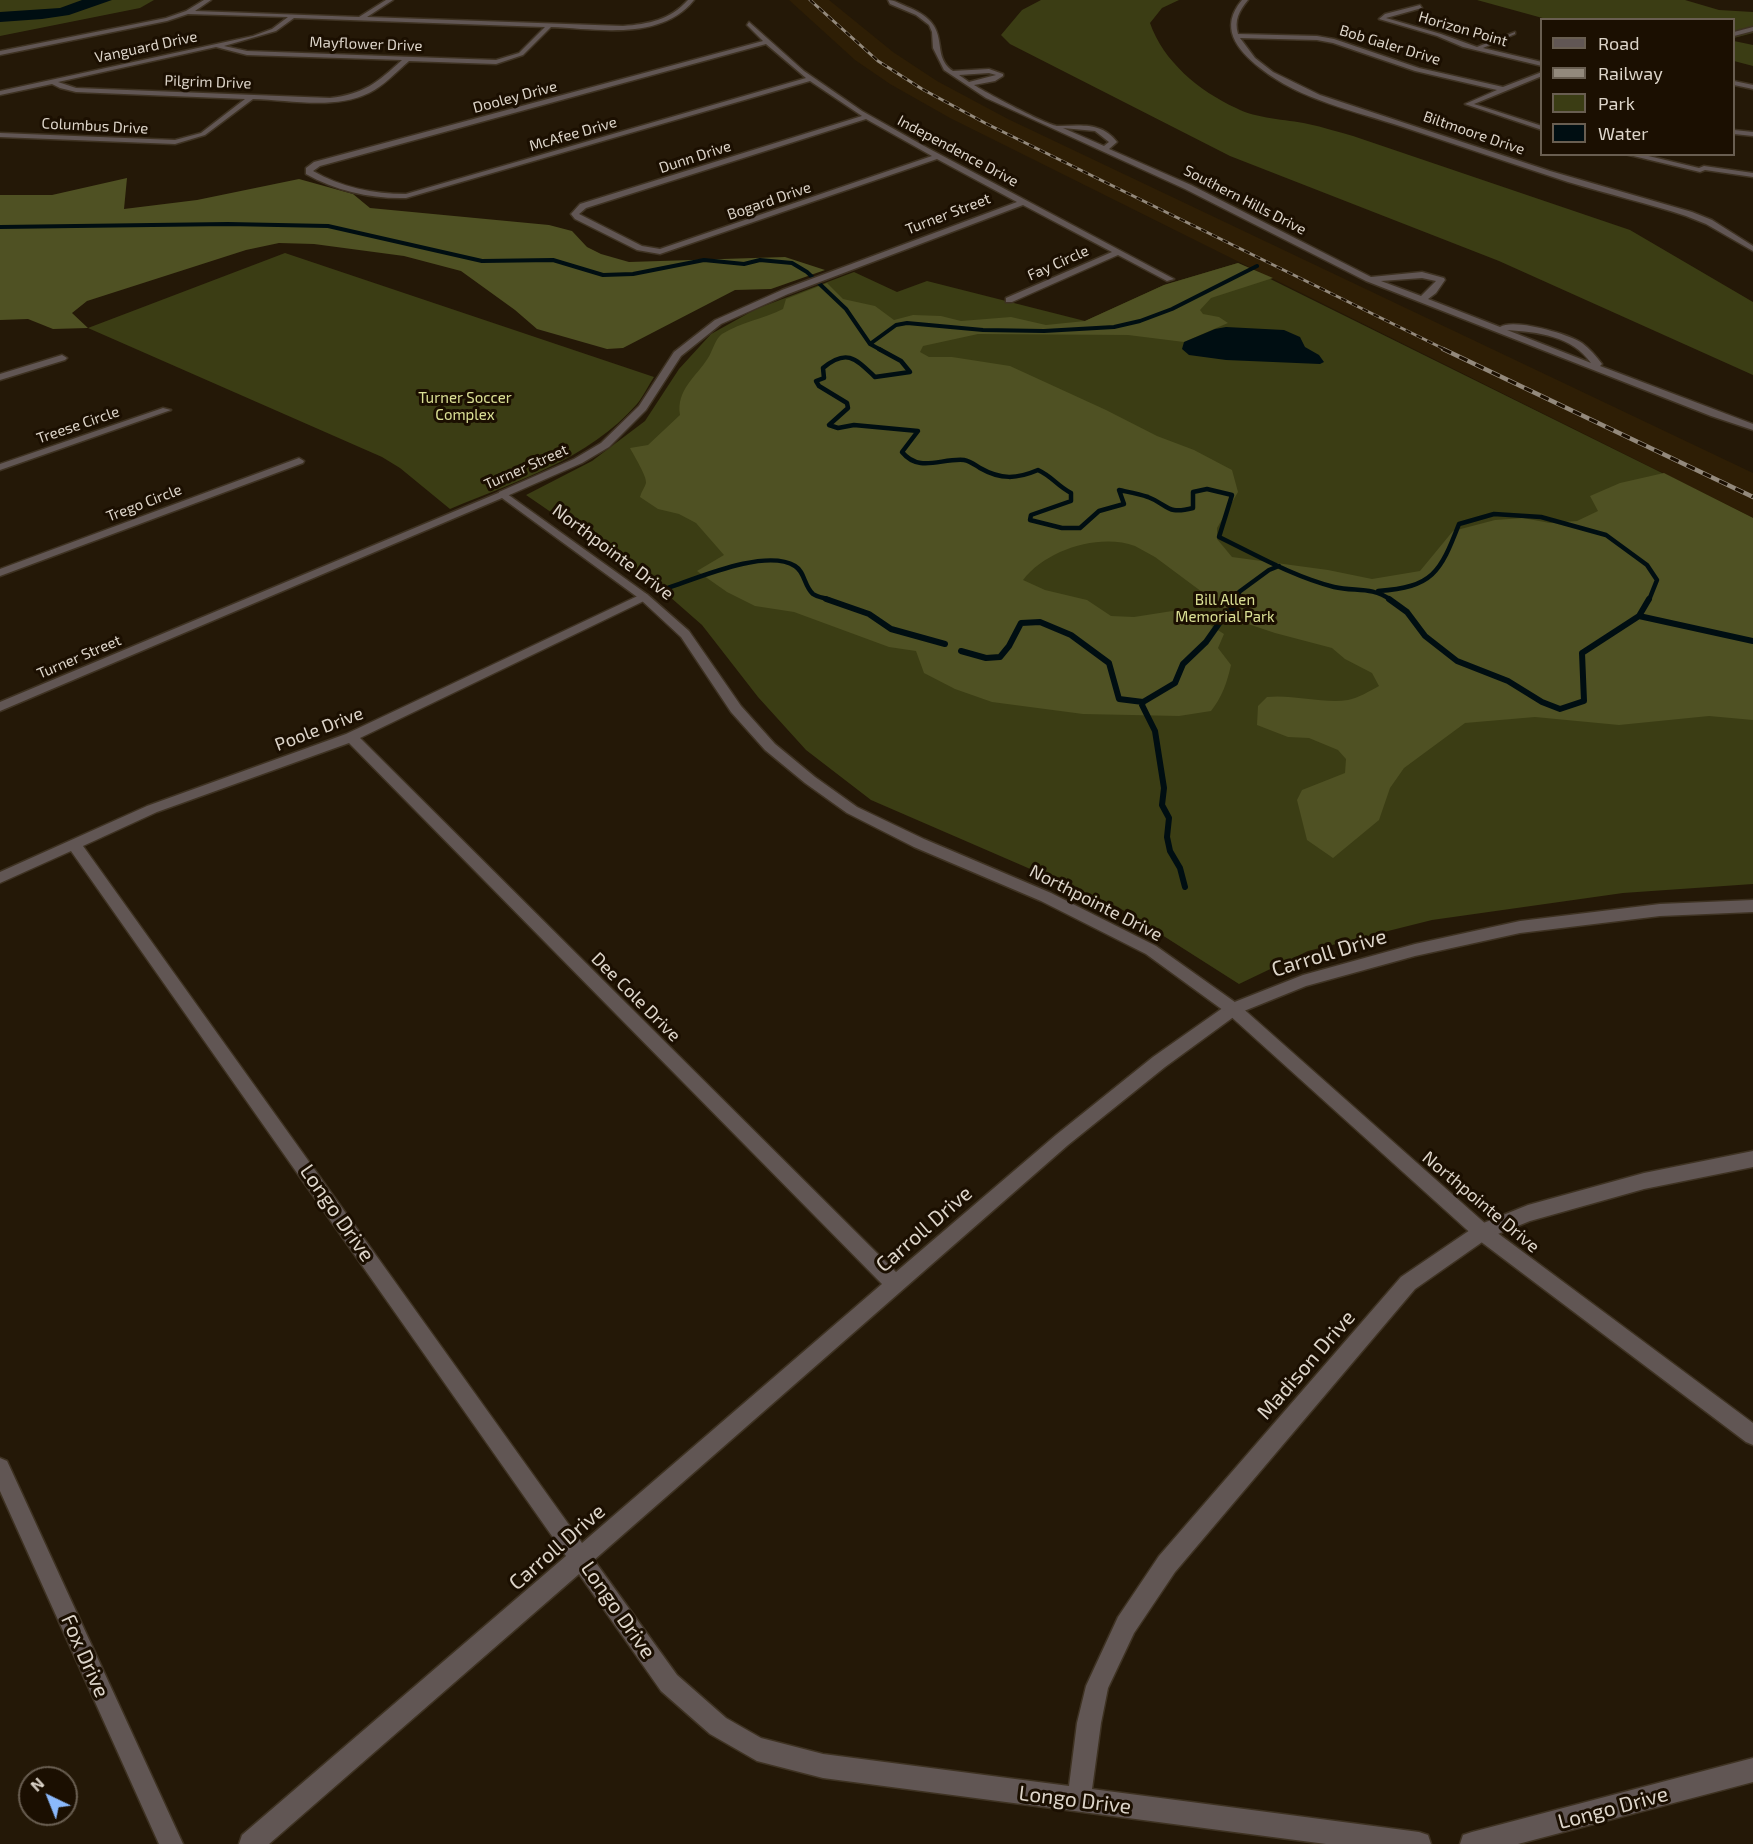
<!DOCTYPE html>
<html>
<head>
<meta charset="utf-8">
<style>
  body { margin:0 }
  #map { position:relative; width:1753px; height:1844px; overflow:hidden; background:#241807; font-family:"Exo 2",sans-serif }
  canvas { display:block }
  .legend { position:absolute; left:1540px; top:18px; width:195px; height:138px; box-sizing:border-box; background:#1b0f01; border:2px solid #695e51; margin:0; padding:8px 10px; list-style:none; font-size:18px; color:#ddd5ca }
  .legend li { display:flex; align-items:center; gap:12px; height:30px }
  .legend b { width:30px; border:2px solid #695e51 }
  .north { position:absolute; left:18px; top:1766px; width:60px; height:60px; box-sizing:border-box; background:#1b0f01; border:2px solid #695e51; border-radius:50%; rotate:317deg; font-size:16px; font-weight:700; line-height:24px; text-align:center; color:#ddd5ca }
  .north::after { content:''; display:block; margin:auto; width:21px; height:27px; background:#8bb9fc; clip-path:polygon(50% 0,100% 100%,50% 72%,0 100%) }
</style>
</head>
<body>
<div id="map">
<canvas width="1753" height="1844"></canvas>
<ul class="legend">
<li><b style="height:8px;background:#615654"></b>Road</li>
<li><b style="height:8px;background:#93897c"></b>Railway</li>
<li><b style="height:16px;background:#3b3d14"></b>Park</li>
<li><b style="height:16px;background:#000e12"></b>Water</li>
</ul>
<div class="north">N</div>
</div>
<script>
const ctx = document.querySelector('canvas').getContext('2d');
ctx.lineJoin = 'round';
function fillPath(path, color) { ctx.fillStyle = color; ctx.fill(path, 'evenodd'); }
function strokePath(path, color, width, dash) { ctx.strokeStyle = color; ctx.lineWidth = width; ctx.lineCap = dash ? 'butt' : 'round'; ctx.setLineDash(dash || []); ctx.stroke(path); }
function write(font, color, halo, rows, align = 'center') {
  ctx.font = font + ' "Exo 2",sans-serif'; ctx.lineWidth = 6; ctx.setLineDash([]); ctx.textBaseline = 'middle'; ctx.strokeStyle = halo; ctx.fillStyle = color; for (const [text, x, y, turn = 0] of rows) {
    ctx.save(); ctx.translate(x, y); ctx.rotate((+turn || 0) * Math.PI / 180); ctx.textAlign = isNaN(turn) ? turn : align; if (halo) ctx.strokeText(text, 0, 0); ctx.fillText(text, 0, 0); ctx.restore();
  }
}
fillPath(new Path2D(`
  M789,0H829L893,52L937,81L1008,119L1753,473V518L950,118L890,84L855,60Z`), '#2e1e05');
fillPath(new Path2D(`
  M0,0H154L140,8L0,36Z
  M1041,0H1179L1162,8L1150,23C1163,61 1199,91 1236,108C1257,119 1285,119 1308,124C1323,127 1338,132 1353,136L1630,230L1753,302V375L1499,261L1230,156L1010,44L1001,35L1022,10Z
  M1477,0H1685L1719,10L1753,12V33L1734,38V20L1546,19Z
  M1734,41L1753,45V66L1734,61Z
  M285,253L654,377C648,386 643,397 637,404C588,460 516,481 450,509L400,468L382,457L88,328Z
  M1238,263L1753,518V884L1623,893L1432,920L1308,951L1239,984L1118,907L871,800L806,750L758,697L702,625L653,582L526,495L592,461L645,421L679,369L711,334L756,309L854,272L897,292L927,281L1085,321L1164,285Z`), '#3b3d14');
fillPath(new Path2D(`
  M127,178L124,209L197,200L299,179L353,194L370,208L549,225L572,231L587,247L601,254L629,262L785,257L825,270L771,289L735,290L623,348L607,349L537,329L515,310L461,271L404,256L314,244L279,243L246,250L87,301L72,313L88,328L53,329L28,319L0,320V195H52Z
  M1238,263L1273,278L1211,298L1200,310L1203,314L1219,317L1228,323L1184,342L1128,335L978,334L923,346L920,352L929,357H952L1010,366L1106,410L1157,436L1194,450L1232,470L1238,492L1217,528V539L1232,557L1328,570L1372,579L1420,571L1453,531L1495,520L1523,518L1550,523L1577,521L1598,511L1590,496L1620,483L1664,473L1753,518V720L1709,716L1619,725L1535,717L1465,723L1404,768L1390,788L1379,820L1333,858L1307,840L1297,800L1302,790L1345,773L1346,759L1338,750L1309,738L1288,737L1257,725L1258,706L1267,697C1292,694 1324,704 1348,700C1358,698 1370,691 1379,686L1372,673L1345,659L1332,648L1275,633L1251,625L1233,615L1155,557L1135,546C1099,533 1046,550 1023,580L1045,590L1087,600L1111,616L1134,617L1185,609L1224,634L1218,648L1231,665C1227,683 1222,697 1211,711L1179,716L1083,714L992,702L955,689L924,673L916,651L889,647L794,612L755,606L727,592L697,571L724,555L696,523L679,514L658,509L640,497C641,492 645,487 646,483C647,476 634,456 630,448L648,445L680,415C676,390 696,377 708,358C713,350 715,339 722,334C741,322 763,319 783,309L786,299L827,283L843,299L875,306L894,320L913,315L941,316L961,321L1011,317L1046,325L1085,321L1164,285Z`), '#4f5123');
fillPath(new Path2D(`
  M82,0H112L69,15L42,19L0,22V12L60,8Z
  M1226,327L1284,330L1300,337L1305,347L1319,355L1324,362L1320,364L1226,360L1189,355L1182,349L1184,342L1215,329Z`), '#000e12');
strokePath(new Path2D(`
  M0,227L228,224L328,226L482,261L553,260L603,275L633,274L704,260L744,264L760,260L792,263L807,272L846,309L870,344L881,350
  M870,344L896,325L907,323L983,330L1044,331L1114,327L1140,321L1172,309L1257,266`), '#000e12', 4);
strokePath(new Path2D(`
  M879,349L901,361L910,372L875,377C856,359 847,348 823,368L824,378L816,381L819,386L847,403L848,408L829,425L838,428L854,425L918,431L902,452C919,473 941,458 964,460C970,461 975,465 980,468C1001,480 1017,479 1038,470C1053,477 1056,485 1071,493V501L1031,515L1030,520L1062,528H1080L1099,511L1124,504L1119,490C1128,492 1139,494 1148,497C1169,505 1166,515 1193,508V492L1207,489L1232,495L1219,537C1256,555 1294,577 1334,587C1356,592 1371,586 1391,600
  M668,588C698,578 766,548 795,566C805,572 804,586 813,594C817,597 825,598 830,600
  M1378,591C1433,587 1440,573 1459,524L1494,514L1541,517L1606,535L1647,565L1657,580L1649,600
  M1239,595V592L1269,570L1279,566`), '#000e12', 4.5);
strokePath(new Path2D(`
  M826,599L869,614L891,629L945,644
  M1389,599L1407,612L1425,636L1457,661L1508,681L1542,702L1560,709L1584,701L1582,653L1639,616L1753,641
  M1639,616L1649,599
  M961,651L986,658L1000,657L1009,646L1021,623L1040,622L1071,635L1109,663L1119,699L1143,702L1175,683L1183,664L1206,642L1225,615L1237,605
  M1143,702L1142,705L1155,731L1164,788L1162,805L1169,818L1167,837L1170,851L1180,868L1185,887`), '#000e12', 6);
const minor = new Path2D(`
  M204,0H211L195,11L359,17L386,0H393L367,17L623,26C649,24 670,20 688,0H694C661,41 598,29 551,27L523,55L496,64L409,61C396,72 384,86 369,93C335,110 289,100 253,99L205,135L175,144L0,137V133L175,140L201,133L245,99L76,92L60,88L52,84L0,95V91L253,36L272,29L288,17L188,14L167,21L0,55V51L166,18L186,11ZM294,18L545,27L519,53L496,60L247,51L224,46L276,31ZM216,47L247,55L402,60C377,83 364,94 330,98L76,88L58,82Z
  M888,0C895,0 902,5 910,8C955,27 928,54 953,71L989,69L1003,74V76L995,81L974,85C985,92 1048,126 1058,126C1079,126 1101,121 1117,142L1109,149L1191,185L1371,277L1422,272L1444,278L1445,280L1436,293L1428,299L1500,327C1514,318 1568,334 1582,343C1590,349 1596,356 1602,364L1600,366L1753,424V430L1711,416L1366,281L1185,189L986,98L944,70L933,48L932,32L929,25L916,15L890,4ZM989,73L996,75L969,82L959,75ZM1063,128L1095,131L1109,142L1104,146ZM1422,278L1436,281L1421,296L1381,281ZM1507,330C1538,332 1572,336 1591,363Z
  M1242,0H1248C1239,11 1234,20 1238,34L1317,36L1334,39L1419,68L1503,87L1542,72V76L1474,104L1542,126V130L1465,104L1497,90L1415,71L1333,43L1317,40L1240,38L1255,58L1273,72L1320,95L1550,171L1692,212L1712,220L1753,246V251L1706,224L1686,216C1647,203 1607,194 1568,182C1512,164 1458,145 1403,127C1355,111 1300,100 1260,68C1236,49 1219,27 1242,0Z
  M1420,5L1422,8L1386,18L1441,34L1477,47L1515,32V34L1483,48L1542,62V66L1463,47L1437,36L1379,19L1385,14Z
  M749,22L804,71L862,111L924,146L1174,279L1167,281L1118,255L1012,302H1006V298L1112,252L1023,205L788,294L721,324L681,356L646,410L609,447L582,463L507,496H499V492L574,459L601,443L639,406L674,352L715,320L782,290L1017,202L937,159L660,254L637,250L575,219L571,214L580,204L862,116L810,81L406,198C372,199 336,191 306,174V168L314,162L763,41L747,25ZM766,44L806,78L406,194C374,194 340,187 313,171L320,166ZM866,119L932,156L660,249L642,246L579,214L586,208Z
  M1753,27V31L1734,36V32Z
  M1734,81L1753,85V89L1734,85Z
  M1734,130L1753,132V136L1734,134Z
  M1625,154H1640L1699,168L1704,166L1753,173V177L1705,170L1700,172Z
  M62,355L67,358L65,360L0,380V374Z
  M163,408L171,410L0,470V464Z
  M299,458L304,461L303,463L0,576V569Z
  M644,593L648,595V599L360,738L896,1272L1056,1135L1153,1057L1227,1005L1303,975L1415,944L1520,921L1660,904L1753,900V912L1660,916L1520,933L1415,956L1306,986L1239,1013L1165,1067L1068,1145L594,1560L677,1675L726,1718L761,1738L823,1754L1069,1786L1077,1723L1086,1686L1118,1617L1159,1556L1401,1277L1476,1226L1528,1205L1644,1173L1753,1151V1167L1644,1189L1530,1221L1488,1238L1415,1289L1175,1572L1134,1633L1108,1688L1101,1723L1092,1789L1419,1832L1428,1835L1431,1844H1326L823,1778L757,1761L710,1734L661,1691L579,1574L269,1844H239L242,1835L566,1556L71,851L0,883V872L147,806L346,734ZM349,743L882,1284L582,1543L83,846L157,812Z
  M0,1458L7,1461L183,1844H159L0,1491Z
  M1753,1758V1782L1518,1844H1460L1463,1835L1472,1832Z`);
const tertiary = new Path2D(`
  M503,491L648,595L689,631L741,706L775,744L815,777L857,807L924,839L1051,893L1156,946L1239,1005L1488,1226L1753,1423V1445L1746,1442L1476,1238L1227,1013L1146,954L1041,901L914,847L847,813L805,783L765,750L731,712L681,637L640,599L502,498L0,711V702Z`);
strokePath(minor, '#3e3222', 3);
strokePath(tertiary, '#3e3222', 3);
fillPath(minor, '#615654');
fillPath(tertiary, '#615654');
const railFar1 = new Path2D(`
  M810,0L878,61L922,89L985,123L1446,350`);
const rail = new Path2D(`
  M1443,349L1753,497`);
strokePath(railFar1, '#93897c', 3);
strokePath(rail, '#93897c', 4.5);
strokePath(railFar1, '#1b0f01', 2, [6]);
strokePath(rail, '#1b0f01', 3, [9]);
write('15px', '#ddd5ca', '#1b0f01', [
  ["Horizon Point",1463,29,16],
  ["Mayflower Drive",366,44,2],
  ["Bob Galer Drive",1390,45,17],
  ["Vanguard Drive",146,47,-12],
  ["Pilgrim Drive",208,82,2],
  ["Dooley Drive",515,97,-15],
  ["Columbus Drive",95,126,3],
  ["Biltmoore Drive",1474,133,19],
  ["McAfee Drive",573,134,-16],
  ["Independence Drive",958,151,28],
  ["Dunn Drive",695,157,-18],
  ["Southern Hills Drive",1245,200,27],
  ["Bogard Drive",769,201,-19],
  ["Turner Street",948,214,-21],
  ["Fay Circle",1058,263,-24],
  ["Treese Circle",78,425,-19],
  ["Turner Street",526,467,-24],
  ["Trego Circle",144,503,-21],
  ["Turner Street",79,657,-23]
]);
write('15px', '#dbe095', '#1b0f01', [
  ["Turner Soccer",465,398],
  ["Complex",465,415],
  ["Bill Allen",1225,600],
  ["Memorial Park",1225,617]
]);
write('18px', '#ddd5ca', '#1b0f01', [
  ["Northpointe Drive",613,552,37],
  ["Poole Drive",319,729,-21],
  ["Northpointe Drive",1096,903,27],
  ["Dee Cole Drive",636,997,45],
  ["Northpointe Drive",1481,1202,40]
]);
write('21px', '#ddd5ca', '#1b0f01', [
  ["Carroll Drive",1329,953,-17],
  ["Longo Drive",337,1213,55],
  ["Carroll Drive",924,1229,-41],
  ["Madison Drive",1306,1365,-49],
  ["Carroll Drive",557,1547,-41],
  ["Longo Drive",618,1610,55],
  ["Fox Drive",85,1656,66],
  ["Longo Drive",1075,1800,7],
  ["Longo Drive",1613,1808,-15]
]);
</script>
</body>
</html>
